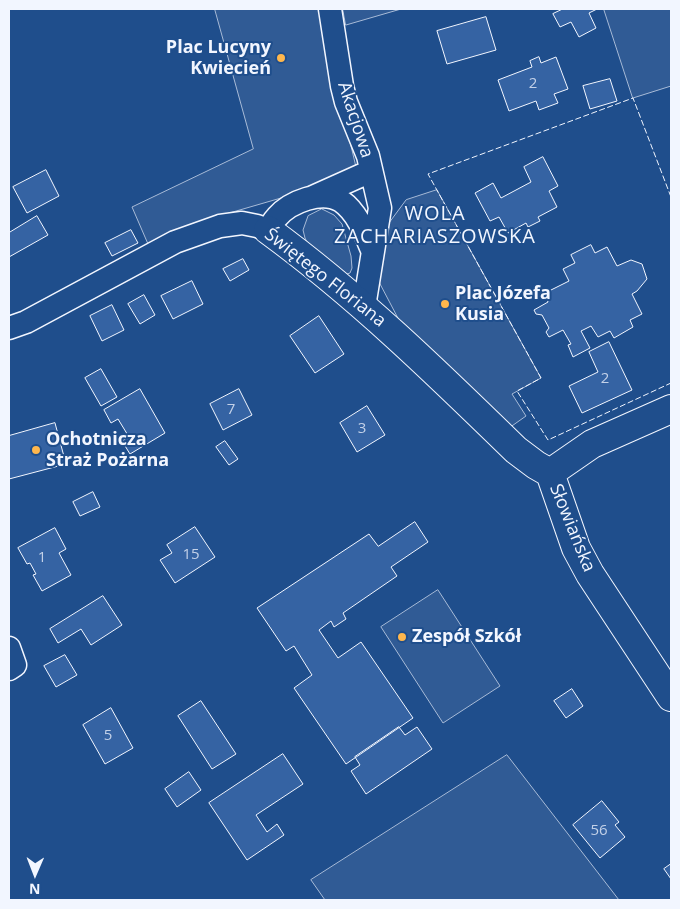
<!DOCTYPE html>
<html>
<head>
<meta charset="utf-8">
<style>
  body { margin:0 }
  #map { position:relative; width:680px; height:909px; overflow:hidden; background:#1f4e8c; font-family:"Open Sans",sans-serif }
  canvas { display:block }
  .frame { position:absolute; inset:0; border:10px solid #f2f6ff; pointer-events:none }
  .north { position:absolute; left:10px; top:849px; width:50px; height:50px; -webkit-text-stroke:4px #1f4e8c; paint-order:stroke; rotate:181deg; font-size:14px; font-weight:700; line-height:20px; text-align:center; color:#f2f6ff }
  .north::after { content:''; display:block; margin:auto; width:18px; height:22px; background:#f2f6ff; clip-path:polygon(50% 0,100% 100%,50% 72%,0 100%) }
</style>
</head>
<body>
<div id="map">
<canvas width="680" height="909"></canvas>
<div class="frame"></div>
<div class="north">N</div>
</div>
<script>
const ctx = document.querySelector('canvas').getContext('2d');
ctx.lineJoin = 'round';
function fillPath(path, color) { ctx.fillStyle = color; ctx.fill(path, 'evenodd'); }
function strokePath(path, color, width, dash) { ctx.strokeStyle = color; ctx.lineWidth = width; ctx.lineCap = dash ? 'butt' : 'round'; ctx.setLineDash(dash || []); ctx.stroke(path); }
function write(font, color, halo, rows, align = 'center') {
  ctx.font = font + ' "Open Sans",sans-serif'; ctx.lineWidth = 4; ctx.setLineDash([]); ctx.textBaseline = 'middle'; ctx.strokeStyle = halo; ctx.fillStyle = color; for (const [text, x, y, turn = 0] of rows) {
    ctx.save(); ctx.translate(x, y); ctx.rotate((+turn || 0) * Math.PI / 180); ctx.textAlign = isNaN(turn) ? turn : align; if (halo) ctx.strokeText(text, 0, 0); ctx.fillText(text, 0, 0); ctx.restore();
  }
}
const built = new Path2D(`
  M215,9H325L342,108L356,167L312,189L219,216L148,244L132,207L253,149Z
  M343,9H401L346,25Z
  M604,9H671V86L633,98Z
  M437,190L541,378L512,394L526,416L509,428L400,322L379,282L383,231L406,200Z
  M322,209L334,215L342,224L351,256L352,268L350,273L344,275L310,249L305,238L303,230L308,216Z
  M438,590L500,686L443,723L381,627Z
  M507,755L619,900H325L311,880Z`);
fillPath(built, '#305b95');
strokePath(built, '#a8bbd7', 1);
const building = new Path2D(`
  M563,9H597L589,13L596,28L579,37L571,22L560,27L553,14Z
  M486,17L496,50L447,64L437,31Z
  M539,57L541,63L556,57L568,89L554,94L558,103L539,110L536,101L509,111L498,80L532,67L530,61Z
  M610,79L617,101L590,109L583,86Z
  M543,157L558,186L549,191L557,207L538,217L540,221L528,227L526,223L508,233L499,217L490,221L475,193L493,183L501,198L531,182L524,167Z
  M46,170L59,196L27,213L13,187Z
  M37,216L48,235L9,257V233Z
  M131,230L138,243L112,256L105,243Z
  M591,245L595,253L607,247L617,266L631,260L642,264L647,279L637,291L632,294L642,314L630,320L633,327L614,338L610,331L598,337L591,326L581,331L590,348L573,357L568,345L571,344L563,330L549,337L546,332L549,328L542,315L536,314L534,310L548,302L545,293L569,281L563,269L575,263L571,255Z
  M243,259L249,270L230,281L223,269Z
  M192,281L203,304L173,319L161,296Z
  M144,295L155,315L140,324L128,304Z
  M112,305L124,330L102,341L90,316Z
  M319,316L344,354L315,373L290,336Z
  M609,342L632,390L582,413L569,386L598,372L589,352Z
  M101,369L117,397L101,406L85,378Z
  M140,389L165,433L130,454L122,441L129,437L118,419L111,423L104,410Z
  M239,389L252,415L223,430L210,404Z
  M367,406L385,435L357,452L340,423Z
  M55,423L66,464L9,479V436Z
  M225,441L238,459L229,465L216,447Z
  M93,492L100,507L80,516L73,502Z
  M415,522L428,542L391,567L397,576L343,613L346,619L334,627L331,621L319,630L338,658L361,642L413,718L346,764L294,688L312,675L294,646L286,651L257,608L369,534L378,546Z
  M195,527L215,557L175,583L160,560L172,553L167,545Z
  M55,528L66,549L59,553L71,575L42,591L33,575L36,574L30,563L27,564L18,548Z
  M103,596L122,625L91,645L81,629L58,643L50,629Z
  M65,655L77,675L56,687L44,666Z
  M572,689L583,706L566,718L554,701Z
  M201,701L236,754L212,769L178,716Z
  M111,708L133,748L105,764L83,725Z
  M399,727L405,735L417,727L432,749L366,794L351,771L360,765L355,757Z
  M283,754L303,784L256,815L267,832L277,824L284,835L247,860L209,803Z
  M189,772L201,790L177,807L165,789Z
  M602,801L619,822L615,825L625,837L600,858L573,825Z
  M671,864V879L664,869Z`);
fillPath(building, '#3563a3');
strokePath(building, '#f2f6ff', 1);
const minor = new Path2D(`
  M330,9L342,86L346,102L368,156L380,208L364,307
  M313,197L371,171
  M9,328L26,322L175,242L220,226L242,223L257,226L268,230C271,226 273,221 277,217C290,202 322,189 341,201C357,212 365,233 372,250
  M9,648L15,665L9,669`);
const tertiary = new Path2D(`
  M268,230C357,295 437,373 516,450L536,465L550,473
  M550,473L576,548L590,574L671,697
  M550,473L592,444L671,409`);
strokePath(minor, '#f2f6ff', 25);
strokePath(tertiary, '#f2f6ff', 30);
strokePath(minor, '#1f4e8c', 22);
strokePath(tertiary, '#1f4e8c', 28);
strokePath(new Path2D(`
  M671,197L633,98L428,174L541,378L517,391L548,440L671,383`), '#f2f6ff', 1, [6, 2.5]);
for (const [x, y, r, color] of [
  [281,58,5,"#ffb74d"],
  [445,304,5,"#ffb74d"],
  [36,450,5,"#ffb74d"],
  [402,637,5,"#ffb74d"]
]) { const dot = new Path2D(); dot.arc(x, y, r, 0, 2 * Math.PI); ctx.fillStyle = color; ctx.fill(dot); strokePath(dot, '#1f4e8c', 2); }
write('15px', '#c3d1e8', null, [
  ["2",533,84],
  ["2",605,379],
  ["7",231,410],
  ["3",362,429],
  ["15",191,555],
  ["1",42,558],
  ["5",108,736],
  ["56",599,831]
]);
write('bold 18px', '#f2f6ff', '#1f4e8c', [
  ["Plac Lucyny",271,48,"right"],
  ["Kwiecień",271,69,"right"],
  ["Plac Józefa",455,294],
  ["Kusia",455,315],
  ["Ochotnicza",46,440],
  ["Straż Pożarna",46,461],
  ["Zespół Szkół",412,637]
], 'left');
write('18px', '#f2f6ff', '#1f4e8c', [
  ["Akacjowa",355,120,72],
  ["Świętego Floriana",325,278,38],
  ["Słowiańska",572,528,68]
]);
ctx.letterSpacing = '1px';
write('20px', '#f2f6ff', '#1f4e8c', [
  ["WOLA",435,214],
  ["ZACHARIASZOWSKA",435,237]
]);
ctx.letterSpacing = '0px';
</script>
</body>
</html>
